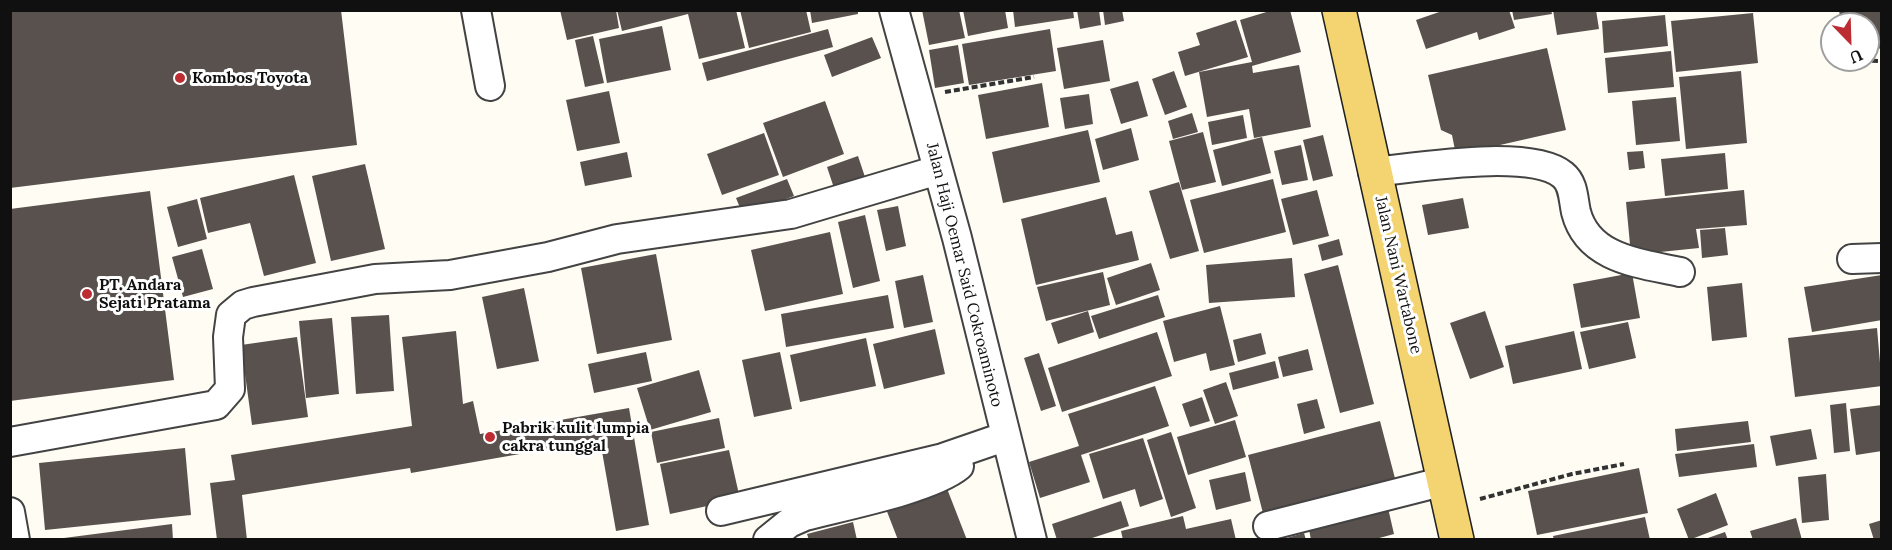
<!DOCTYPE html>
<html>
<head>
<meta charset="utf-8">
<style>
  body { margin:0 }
  #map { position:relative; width:1892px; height:550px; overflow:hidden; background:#fffcf4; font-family:Lora,serif }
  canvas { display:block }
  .frame { position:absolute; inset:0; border:12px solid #101010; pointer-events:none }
  .north { position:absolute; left:1820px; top:12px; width:60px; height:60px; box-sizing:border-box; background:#fff; border:2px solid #9f9f9f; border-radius:50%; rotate:157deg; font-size:16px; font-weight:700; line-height:24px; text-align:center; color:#101010 }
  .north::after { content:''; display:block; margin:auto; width:21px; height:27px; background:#bc2d33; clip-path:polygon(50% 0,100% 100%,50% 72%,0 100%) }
</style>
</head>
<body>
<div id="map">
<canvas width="1892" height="550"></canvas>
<div class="frame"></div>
<div class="north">U</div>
</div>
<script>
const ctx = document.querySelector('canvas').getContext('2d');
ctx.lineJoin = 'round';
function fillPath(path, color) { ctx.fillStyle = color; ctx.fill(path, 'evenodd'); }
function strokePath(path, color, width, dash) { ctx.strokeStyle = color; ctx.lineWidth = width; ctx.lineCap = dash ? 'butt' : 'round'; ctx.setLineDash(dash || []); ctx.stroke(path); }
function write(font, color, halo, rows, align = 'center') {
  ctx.font = font + ' Lora,serif'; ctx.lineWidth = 6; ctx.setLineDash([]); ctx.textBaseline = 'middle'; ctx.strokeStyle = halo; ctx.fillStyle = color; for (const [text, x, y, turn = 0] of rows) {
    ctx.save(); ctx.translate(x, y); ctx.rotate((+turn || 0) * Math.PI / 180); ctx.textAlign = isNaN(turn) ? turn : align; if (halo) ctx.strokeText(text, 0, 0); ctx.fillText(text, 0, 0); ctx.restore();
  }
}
fillPath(new Path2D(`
  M10,10H341L357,145L10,188Z
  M560,10H616L619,28L567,40Z
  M617,10H736L745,48L699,59L688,14L622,31Z
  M740,10H806L811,32L749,48Z
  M810,10H858V14L812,23Z
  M922,10H959L965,38L929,45Z
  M963,10H1005L1008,28L968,36Z
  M1013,10H1073L1074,18L1015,27Z
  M1077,10H1099L1101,25L1080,29Z
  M1103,10H1122L1124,21L1105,25Z
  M1273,10H1290L1301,52L1252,66L1253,73L1299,65L1311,127L1254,138L1249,109L1207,117L1199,72L1252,62L1240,20Z
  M1445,10H1509L1515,28L1479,40L1477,32L1426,49L1416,20Z
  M1512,10H1551L1552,14L1514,20Z
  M1553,10H1596L1599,29L1557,35Z
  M1839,10H1882V48L1868,51V24H1841Z
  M1753,13L1758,63L1676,72L1671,21Z
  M1665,15L1668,46L1604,53L1602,21Z
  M1236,20L1248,57L1185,76L1178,52L1200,45L1196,33Z
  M662,26L671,70L607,83L599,39Z
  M828,29L833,47L707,81L702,63Z
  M1050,29L1056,71L969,85L962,44Z
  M593,36L604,83L585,87L575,40Z
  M872,37L881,58L832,77L824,55Z
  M1103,40L1110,81L1064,89L1057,48Z
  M958,45L964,83L935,88L929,50Z
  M1547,48L1566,130L1456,155L1452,135L1441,130L1428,75Z
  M1671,51L1674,87L1608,93L1605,58Z
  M1174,71L1187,107L1165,115L1152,79Z
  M1741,71L1747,143L1686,149L1679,77Z
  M1138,81L1148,116L1121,124L1110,89Z
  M1042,83L1049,127L986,139L978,95Z
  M609,91L620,143L577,151L566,100Z
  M1089,94L1093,124L1065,129L1060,98Z
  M1676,97L1680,141L1636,145L1632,101Z
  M825,101L844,154L783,177L763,123Z
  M1192,113L1198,132L1173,139L1168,121Z
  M1243,115L1247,138L1212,145L1208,122Z
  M1131,128L1139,160L1103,170L1095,139Z
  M1088,130L1100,182L1003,203L992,152Z
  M1203,132L1216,182L1182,190L1169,141Z
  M764,133L779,175L722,195L707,154Z
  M1323,135L1333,176L1313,181L1303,140Z
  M1262,137L1271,173L1222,186L1213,150Z
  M1301,145L1308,180L1282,185L1274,151Z
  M1643,151L1645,168L1629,170L1627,152Z
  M627,152L632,177L585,186L580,162Z
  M1725,153L1728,189L1665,196L1661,159Z
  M858,156L866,180L835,191L827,167Z
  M365,164L385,249L331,261L312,176Z
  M294,175L316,263L264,276L250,223L208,233L200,198Z
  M787,179L794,196L743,215L736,198Z
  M1273,179L1286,232L1204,253L1190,200Z
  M1179,182L1199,251L1170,259L1149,191Z
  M1317,190L1329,236L1293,245L1281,199Z
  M1744,190L1747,225L1696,229L1699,248L1631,255L1626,202Z
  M150,191L174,380L10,401V209Z
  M1106,197L1116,235L1132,231L1139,260L1036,285L1021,219Z
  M1463,198L1469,228L1428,235L1422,205Z
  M197,199L207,239L178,247L167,207Z
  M898,206L906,246L886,251L877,210Z
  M865,215L880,281L853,288L838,222Z
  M1725,228L1728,255L1702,258L1700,230Z
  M830,232L843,294L765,311L751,250Z
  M1339,239L1343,255L1322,261L1318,245Z
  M202,249L213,289L183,297L172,257Z
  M656,254L672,340L597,354L581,268Z
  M1292,258L1295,297L1209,303L1206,265Z
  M1151,263L1160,290L1116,305L1107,278Z
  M1338,265L1374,404L1340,413L1304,274Z
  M1103,272L1110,305L1046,321L1037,287Z
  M1632,273L1640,318L1581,328L1573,284Z
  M923,275L933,322L904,328L895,281Z
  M1882,275V320L1812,332L1804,287Z
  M1742,283L1747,337L1712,341L1707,287Z
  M524,288L539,361L497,369L482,297Z
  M888,295L894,328L786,347L781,314Z
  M1158,295L1165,317L1099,339L1091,316Z
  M1220,306L1235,365L1210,371L1206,353L1174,362L1163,321Z
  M1088,311L1094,332L1058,344L1051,323Z
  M1485,311L1504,367L1470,379L1450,323Z
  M389,315L394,391L356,394L351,317Z
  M332,318L339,394L306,398L299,321Z
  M1628,322L1636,358L1589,369L1580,332Z
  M1877,328L1882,386L1795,397L1788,338Z
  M935,329L945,374L884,389L873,344Z
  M456,331L463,404L473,401L480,434L629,408L649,525L616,531L600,440L411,473L410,468L242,495L247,540H217L210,483L235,480L231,455L412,426L402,337Z
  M1574,331L1582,369L1513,384L1505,346Z
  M1157,332L1172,376L1062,412L1048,368Z
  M1261,333L1266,354L1238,362L1233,340Z
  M297,337L308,417L252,425L241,345Z
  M866,338L876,386L800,402L790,355Z
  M1308,349L1313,370L1283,377L1278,357Z
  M646,352L652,381L594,393L588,364Z
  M780,352L792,409L754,417L742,360Z
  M1039,353L1056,406L1041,411L1024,358Z
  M1275,361L1279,378L1233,390L1229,373Z
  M699,370L711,412L650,430L637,388Z
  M1226,382L1238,416L1215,424L1203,390Z
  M1155,386L1169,426L1081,455L1090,482L1040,498L1029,462L1079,446L1068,414Z
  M1202,397L1210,421L1190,427L1182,404Z
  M1317,399L1325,428L1304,434L1297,404Z
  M1846,403L1850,451L1834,453L1830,405Z
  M1882,405V451L1856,455L1850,409Z
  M719,418L725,448L657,463L651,432Z
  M1235,420L1246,457L1188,475L1177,437Z
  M1380,421L1397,486L1265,521L1248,455Z
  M1748,421L1751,442L1677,451L1675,429Z
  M1811,429L1817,459L1776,466L1770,436Z
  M1171,432L1196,508L1171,517L1147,440Z
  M1143,438L1163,499L1140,507L1135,489L1103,499L1089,454Z
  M1754,444L1757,467L1679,477L1675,454Z
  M185,448L191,515L45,530L39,463Z
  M729,450L740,499L670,514L660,464Z
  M1639,468L1648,513L1537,535L1528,491Z
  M1245,472L1251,501L1216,510L1209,480Z
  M1826,474L1829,520L1802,523L1798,477Z
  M946,486L967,540H898L886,509Z
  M1716,493L1728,525L1689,540L1677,509Z
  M1121,501L1129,526L1086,540H1057L1052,524Z
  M1388,508L1394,534L1372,540H1311L1309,529Z
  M1183,516L1186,529L1231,519L1236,540H1123L1121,531Z
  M1645,517L1650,540H1554L1553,536Z
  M1796,518L1802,540H1753L1750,531Z
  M1882,520V540H1874L1869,524Z
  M853,522L857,540H809L807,534Z
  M172,524L173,540H64V538Z
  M1725,532L1728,540H1705V539Z
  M1304,533L1306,540H1284L1283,539Z`), '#59514d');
const minor = new Path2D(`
  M476,10L490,86
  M894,10L957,238L1032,540
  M1373,172C1415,168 1530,148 1563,175C1574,184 1573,199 1576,212C1588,259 1639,263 1680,272
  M1852,259L1882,258
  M10,442L216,405L230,389L228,337L231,315L243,305L253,302L375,279L450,275L548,257L617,239L791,214L938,170
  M721,511L943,458L1004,437
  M10,512L15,540
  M1268,526L1445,481
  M768,540L789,523L805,516C843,506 931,489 959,466`);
const major = new Path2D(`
  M1339,10L1457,540`);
strokePath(minor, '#434343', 32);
strokePath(major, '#212121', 36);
strokePath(new Path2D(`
  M1836,60L1882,61
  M945,92L1034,77
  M1480,499L1572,474L1624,464`), '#323232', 4, [6, 3]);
strokePath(minor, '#fff', 28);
strokePath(major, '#f3d470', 33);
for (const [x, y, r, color] of [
  [180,78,6,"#bc2d33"],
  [87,294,6,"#bc2d33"],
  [490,437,6,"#bc2d33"]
]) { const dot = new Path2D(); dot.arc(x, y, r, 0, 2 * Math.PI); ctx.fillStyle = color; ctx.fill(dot); strokePath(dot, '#fff', 2); }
write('bold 16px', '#101010', '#fff', [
  ["Kombos Toyota",192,78],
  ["PT. Andara",99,285],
  ["Sejati Pratama",99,303],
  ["Pabrik kulit lumpia",502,428],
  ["cakra tunggal",502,446]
], 'left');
write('16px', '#101010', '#fff', [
  ["Jalan Haji Oemar Said Cokroaminoto",964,275,76],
  ["Jalan Nani Wartabone",1398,275,77]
]);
</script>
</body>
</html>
